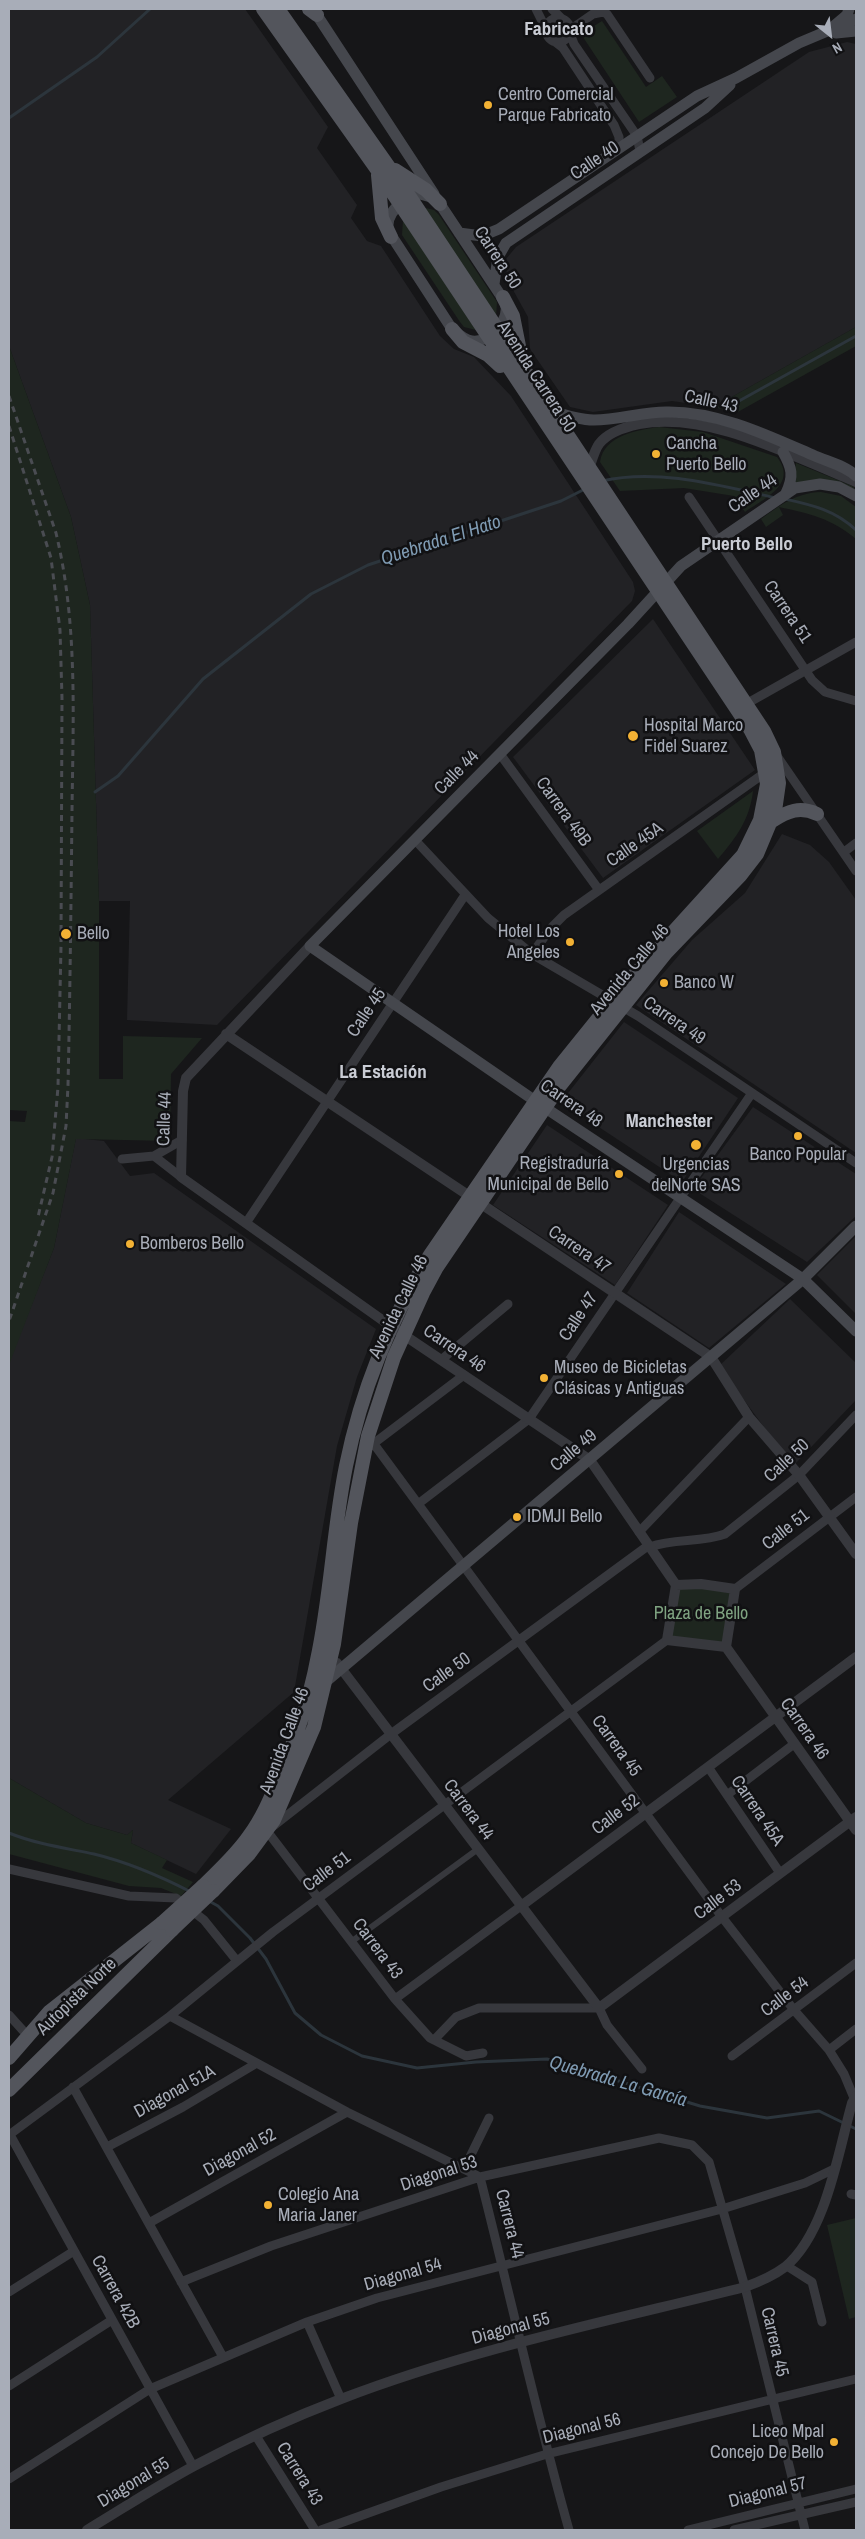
<!DOCTYPE html>
<html>
<head>
<meta charset="utf-8">
<style>
  body { margin:0 }
  #map { position:relative; width:865px; height:2539px; overflow:hidden; background:#161618; font-family:"Archivo Narrow",sans-serif }
  canvas { display:block }
  .frame { position:absolute; inset:0; border:10px solid #a8adb8; pointer-events:none }
  .north { position:absolute; left:805px; top:10px; width:50px; height:50px; -webkit-text-stroke:4px #111113; paint-order:stroke; rotate:151deg; font-size:14px; font-weight:700; line-height:20px; text-align:center; color:#a8adb8 }
  .north::after { content:''; display:block; margin:auto; width:18px; height:22px; background:#a8adb8; clip-path:polygon(50% 0,100% 100%,50% 72%,0 100%) }
</style>
</head>
<body>
<div id="map">
<canvas width="865" height="2539"></canvas>
<div class="frame"></div>
<div class="north">N</div>
</div>
<script>
const ctx = document.querySelector('canvas').getContext('2d');
ctx.lineJoin = 'round';
function fillPath(path, color) { ctx.fillStyle = color; ctx.fill(path, 'evenodd'); }
function strokePath(path, color, width, dash) { ctx.strokeStyle = color; ctx.lineWidth = width; ctx.lineCap = dash ? 'butt' : 'round'; ctx.setLineDash(dash || []); ctx.stroke(path); }
function write(font, color, halo, rows, align = 'center') {
  ctx.font = font + ' "Archivo Narrow",sans-serif'; ctx.lineWidth = 5; ctx.setLineDash([]); ctx.textBaseline = 'middle'; ctx.strokeStyle = halo; ctx.fillStyle = color; for (const [text, x, y, turn = 0] of rows) {
    ctx.save(); ctx.translate(x, y); ctx.rotate((+turn || 0) * Math.PI / 180); ctx.textAlign = isNaN(turn) ? turn : align; if (halo) ctx.strokeText(text, 0, 0); ctx.fillText(text, 0, 0); ctx.restore();
  }
}
fillPath(new Path2D(`
  M9,9H245L328,127L317,148L357,205L351,218L367,241L381,246L440,336L454,349L474,357L511,396L633,582L635,591L632,601L217,1025L127,1020L130,901H99L90,605L71,517L9,346Z
  M847,42L856,44V327L714,407L672,401L593,412L570,407L530,349L528,317L507,279L506,259L516,247L809,52Z
  M653,619L755,770L603,878L513,757Z
  M782,834L810,845L829,862L856,900V1153L636,1005L692,940L745,893Z
  M624,1022L738,1098L682,1182L561,1102Z
  M753,1107L856,1174V1216L807,1262L693,1189Z
  M547,1125L668,1205L615,1285L493,1205Z
  M76,1138L104,1141L130,1176L154,1173L376,1329L357,1377L337,1446L294,1692L168,1800L231,1829L196,1874L131,1843L133,1830L127,1835L86,1823L9,1778V1362L54,1248Z
  M679,1212L786,1284L709,1348L627,1293Z
  M856,1236V1314L817,1275Z
  M790,1299L856,1363V1400L795,1464L778,1446L719,1366Z`), '#222225');
fillPath(new Path2D(`
  M602,21L646,87L662,76L677,97L639,122L581,34Z
  M422,207L434,210L439,215L497,302L496,317Z
  M403,220L476,330L464,327L460,322L402,235Z
  M856,327V346L736,413L714,407Z
  M9,346L71,517L90,605L99,901V1079H123V1036L202,1038L171,1074L170,1141L76,1139L54,1248L9,1365V1121L25,1122L27,1111L9,1110Z
  M659,427L703,432L777,457C798,484 765,498 745,512L734,496L684,488L620,491L600,462C604,435 638,430 659,427Z
  M796,463L852,486L856,490C833,480 816,476 792,486Z
  M821,492L841,496L856,507V539C833,519 808,513 779,507L783,515L766,527L761,519C781,505 795,493 821,492Z
  M753,791C750,819 736,838 718,859L697,831Z
  M679,1588H701L731,1593L723,1643L671,1637Z
  M9,1778L86,1823L127,1835L133,1830L131,1843L167,1860L162,1868L193,1882L181,1896L161,1888L129,1886L9,1854Z
  M856,2218V2317L849,2319L827,2225Z`), '#1e261f');
strokePath(new Path2D(`
  M9,118L97,57L150,9
  M730,406L856,336
  M602,481C659,468 721,486 776,498
  M785,499C812,505 835,510 856,530
  M95,792L118,776L203,679L311,594L368,565L561,501L585,489
  M9,1833C36,1844 65,1848 94,1854C127,1862 160,1876 191,1892
  M209,1901L218,1906L250,1938L266,1959L295,2013L321,2035L362,2056L417,2068L476,2062L547,2059L700,2106L767,2118L819,2111L856,2129`), '#2c353c', 3);
strokePath(new Path2D(`
  M351,1942L478,1849`), '#37383d', 6);
strokePath(new Path2D(`
  M536,9L546,29
  M552,9L561,18
  M546 30a12 12 0 1 1 24 0a12 12 0 1 1-24 0Z
  M570,30L593,14L603,12L607,14L650,78
  M570,33L574,44L637,136L640,151
  M554,41L563,48L614,125L619,137V149
  M689,497L812,680L825,692L856,701
  M746,704L856,642
  M500,754L599,890
  M777,756L856,871
  M415,840L488,918L532,954L638,1016L856,1163
  M844,852L856,843
  M532,954L550,929L564,915L766,772
  M154,1156L181,1177
  M122,1159L154,1156L182,1140
  M246,1223L465,895
  M441,1360L508,1304
  M368,1436L722,1917L794,2010L829,2050L844,2074L854,2098
  M369,1447L464,1375
  M418,1504L529,1419L752,1093
  M639,1532L749,1417
  M650,1547C674,1538 701,1543 725,1534L799,1475L856,1415
  M735,1589L856,1497
  M708,1767L780,1873
  M727,1795L794,1744
  M9,1869L129,1896L176,1898L204,1920L237,1961
  M395,1999L521,1906
  M9,2015L27,2035
  M170,2016L347,2112L480,2177C510,2295 536,2413 569,2530
  M434,2040L456,2017L479,2008H599L607,2025L642,2069
  M829,2050L856,2029
  M483,2053L466,2056L430,2038L395,1999L267,1831L391,1734L649,1545
  M732,2056L856,1963
  M73,2087L223,2357
  M9,2133L193,2466
  M9,2135L170,2016L273,1932L667,1640
  M107,2147L183,2107L257,2063
  M464,2169L489,2118
  M851,2194L856,2195
  M149,2223L347,2112
  M787,2266L812,2282L822,2322
  M181,2282L271,2246L480,2177L659,2138L692,2145L709,2162L745,2287L805,2530
  M9,2292L74,2251
  M307,2322L341,2399
  M9,2386L112,2320
  M256,2436L315,2530
  M9,2479L150,2389L307,2322L377,2298L722,2209L805,2183L834,2169
  M321,2530L441,2487L547,2454L856,2379
  M688,2530L856,2489
  M734,2530L856,2502`), '#37383d', 9);
strokePath(new Path2D(`
  M589,469C592,461 594,451 599,444C608,432 625,427 639,424C710,411 791,456 856,482
  M310,946L186,1078L183,1091L181,1177L392,1327L590,1460L676,1585
  M226,1034L711,1357L749,1417L799,1475L856,1554
  M701,1584L735,1589L726,1647L667,1640L676,1585Z
  M726,1647L856,1830
  M337,1663L599,2008L856,1817
  M521,1906L856,1657
  M87,2530C122,2509 157,2486 194,2466C241,2441 291,2418 341,2399C471,2349 609,2321 745,2287C759,2282 773,2276 785,2267C826,2233 838,2153 852,2103L856,2096`), '#37383d', 10);
strokePath(new Path2D(`
  M313,9L434,194
  M834,26L847,15L849,9
  M836,33L856,31
  M420,194L431,197L440,204L505,302C511,319 491,343 472,341C464,340 458,334 452,329L389,232C383,214 404,197 420,194Z
  M459,233L482,236L499,229L697,96L736,78L799,43L856,19
  M494,284L498,257L506,243L705,108L730,85
  M550,410C564,415 579,420 594,420C618,420 642,412 666,412C718,411 769,436 815,456C829,462 846,466 856,476
  M783,452C792,468 794,476 786,493
  M856,496L839,487L820,484L795,488L681,566L628,624L310,946L544,1107L803,1279L856,1331
  M323,1684L803,1279L856,1226`), '#45474d', 11);
strokePath(new Path2D(`
  M309,9L317,15
  M395,170L426,190L440,204
  M378,175L382,218L391,237
  M503,297L513,316L522,361
  M452,329L463,342L488,355L500,366
  M772,821C788,811 800,806 817,814
  M203,1886C219,1870 236,1855 249,1836C264,1816 273,1792 283,1769C297,1733 310,1698 317,1660C331,1596 333,1530 346,1466C361,1392 390,1320 430,1255L559,1067L626,984L743,855L760,820L767,784L761,750L750,729L378,171L263,9
  M213,1891L249,1854L274,1820L314,1727L334,1644L351,1523L368,1436L394,1357L423,1293L437,1267L559,1087L666,953L740,876L757,854L775,811L779,783L774,752L764,731L410,197L278,9
  M9,2058L49,2012L162,1923
  M9,2090L172,1930`), '#53555c', 14);
strokePath(new Path2D(`
  M9,396L56,533C78,624 73,719 72,812C71,903 70,994 68,1085L66,1126L53,1193L9,1321
  M9,426L51,558L60,630L62,698L61,946L58,1087L52,1157L38,1217`), '#4a4c52', 3, [6, 5]);
strokePath(new Path2D(`
  M162,1923L203,1886
  M172,1930L213,1891`), '#53555c', 14);
for (const [x, y, r, color] of [
  [488,105,5,"#f2b134"],
  [656,454,5,"#f2b134"],
  [633,736,6,"#f2b134"],
  [66,934,6,"#f2b134"],
  [570,942,5,"#f2b134"],
  [664,983,5,"#f2b134"],
  [798,1136,5,"#f2b134"],
  [696,1145,6,"#f2b134"],
  [619,1174,5,"#f2b134"],
  [130,1244,5,"#f2b134"],
  [544,1378,5,"#f2b134"],
  [517,1517,5,"#f2b134"],
  [268,2205,5,"#f2b134"],
  [834,2442,5,"#f2b134"]
]) { const dot = new Path2D(); dot.arc(x, y, r, 0, 2 * Math.PI); ctx.fillStyle = color; ctx.fill(dot); strokePath(dot, '#111113', 2); }
write('18px', '#a8adb8', '#111113', [
  ["Centro Comercial",498,95],
  ["Parque Fabricato",498,116],
  ["Cancha",666,444],
  ["Puerto Bello",666,465],
  ["Hospital Marco",644,726],
  ["Fidel Suarez",644,747],
  ["Hotel Los",560,932,"right"],
  ["Angeles",560,953,"right"],
  ["Bello",77,934],
  ["Banco W",674,983],
  ["Banco Popular",798,1155,"center"],
  ["Registraduría",609,1164,"right"],
  ["Municipal de Bello",609,1185,"right"],
  ["Urgencias",696,1165,"center"],
  ["delNorte SAS",696,1186,"center"],
  ["Bomberos Bello",140,1244],
  ["Museo de Bicicletas",554,1368],
  ["Clásicas y Antiguas",554,1389],
  ["IDMJI Bello",527,1517],
  ["Colegio Ana",278,2195],
  ["Maria Janer",278,2216],
  ["Liceo Mpal",824,2432,"right"],
  ["Concejo De Bello",824,2453,"right"]
], 'left');
write('18px', '#a8adb8', '#111113', [
  ["Calle 40",595,161,-34],
  ["Carrera 50",497,258,57],
  ["Avenida Carrera 50",536,377,57],
  ["Calle 43",711,402,12],
  ["Calle 44",753,494,-34],
  ["Carrera 51",787,612,56],
  ["Calle 44",457,773,-45],
  ["Carrera 49B",563,812,54],
  ["Calle 45A",635,845,-35],
  ["Avenida Calle 46",630,970,-50],
  ["Calle 45",367,1013,-56],
  ["Carrera 49",674,1021,34],
  ["Carrera 48",571,1104,34],
  ["Calle 44",165,1119,-88],
  ["Carrera 47",579,1250,34],
  ["Avenida Calle 46",399,1307,-64],
  ["Calle 47",579,1317,-56],
  ["Carrera 46",454,1349,34],
  ["Calle 49",574,1451,-40],
  ["Calle 50",787,1461,-43],
  ["Calle 51",786,1530,-38],
  ["Calle 50",447,1673,-36],
  ["Carrera 46",804,1729,55],
  ["Avenida Calle 46",285,1741,-70],
  ["Carrera 45",616,1746,54],
  ["Carrera 44",468,1810,53],
  ["Carrera 45A",757,1811,56],
  ["Calle 52",616,1815,-37],
  ["Calle 51",327,1872,-37],
  ["Calle 53",718,1900,-37],
  ["Carrera 43",377,1949,53],
  ["Autopista Norte",77,1997,-44],
  ["Calle 54",785,1997,-37],
  ["Diagonal 51A",175,2092,-29],
  ["Diagonal 52",240,2153,-29],
  ["Diagonal 53",439,2174,-18],
  ["Carrera 44",509,2224,76],
  ["Diagonal 54",403,2275,-16],
  ["Carrera 42B",115,2292,61],
  ["Diagonal 55",511,2329,-15],
  ["Carrera 45",774,2342,77],
  ["Diagonal 56",582,2429,-14],
  ["Carrera 43",299,2474,58],
  ["Diagonal 55",134,2483,-31],
  ["Diagonal 57",768,2493,-14]
]);
write('18px', '#7fa381', '#111113', [
  ["Plaza de Bello",701,1614]
]);
write('bold 19px', '#c9ccd4', '#111113', [
  ["Fabricato",559,30],
  ["Puerto Bello",747,545],
  ["La Estación",383,1073],
  ["Manchester",669,1122]
]);
write('italic 19px', '#7f9bb3', '#111113', [
  ["Quebrada El Hato",441,541,-18],
  ["Quebrada La García",618,2082,16]
]);
</script>
</body>
</html>
